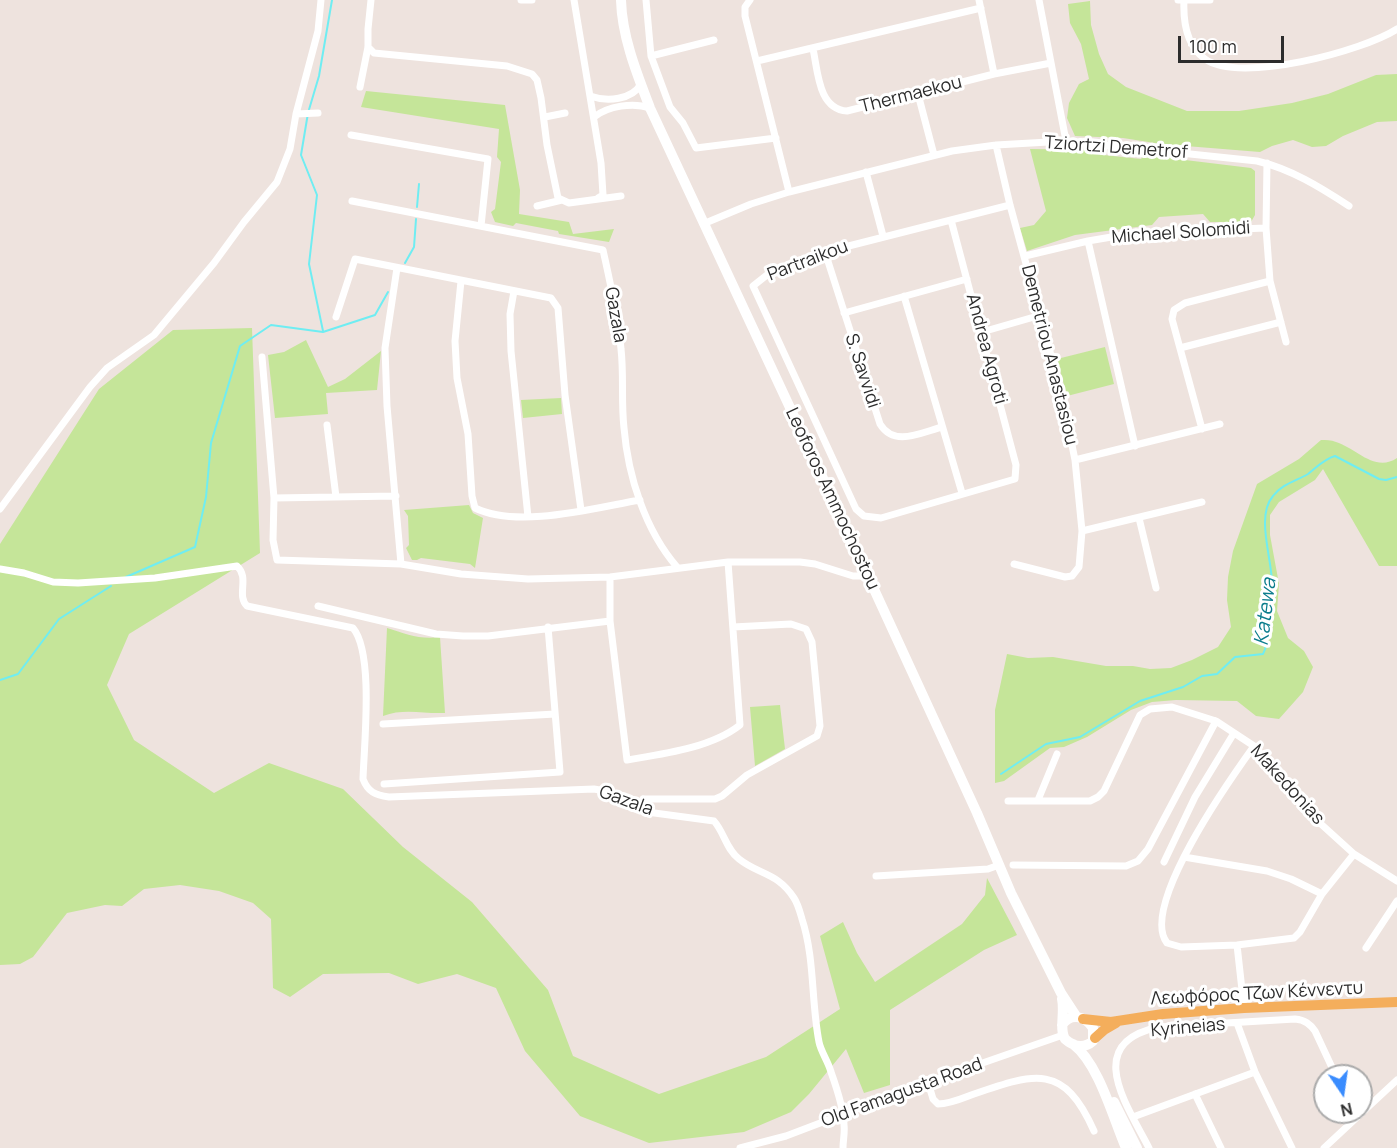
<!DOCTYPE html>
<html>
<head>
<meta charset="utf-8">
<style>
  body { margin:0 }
  #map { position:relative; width:1397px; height:1148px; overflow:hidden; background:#eee3de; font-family:Manrope,sans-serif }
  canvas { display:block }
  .north { position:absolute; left:1313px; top:1064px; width:60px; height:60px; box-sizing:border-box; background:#fff; border:2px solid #ababab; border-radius:50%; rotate:167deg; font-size:16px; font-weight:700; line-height:24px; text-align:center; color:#2c2c2c }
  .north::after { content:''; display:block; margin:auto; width:21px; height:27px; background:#3a8cfe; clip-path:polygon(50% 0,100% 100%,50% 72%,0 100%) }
  .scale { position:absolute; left:1178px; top:36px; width:106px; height:27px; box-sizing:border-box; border:3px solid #2c2c2c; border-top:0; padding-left:8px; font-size:18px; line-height:21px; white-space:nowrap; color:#2c2c2c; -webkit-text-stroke:4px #fff; paint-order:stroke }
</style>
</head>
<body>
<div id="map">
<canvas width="1397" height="1148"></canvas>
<div class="north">N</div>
<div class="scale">100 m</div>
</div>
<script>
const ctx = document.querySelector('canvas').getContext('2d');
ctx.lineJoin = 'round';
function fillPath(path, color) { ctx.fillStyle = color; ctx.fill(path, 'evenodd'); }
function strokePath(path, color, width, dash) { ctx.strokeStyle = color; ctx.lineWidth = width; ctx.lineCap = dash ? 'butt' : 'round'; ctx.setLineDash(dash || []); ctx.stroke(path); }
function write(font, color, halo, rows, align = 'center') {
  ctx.font = font + ' Manrope,sans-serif'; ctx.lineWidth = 6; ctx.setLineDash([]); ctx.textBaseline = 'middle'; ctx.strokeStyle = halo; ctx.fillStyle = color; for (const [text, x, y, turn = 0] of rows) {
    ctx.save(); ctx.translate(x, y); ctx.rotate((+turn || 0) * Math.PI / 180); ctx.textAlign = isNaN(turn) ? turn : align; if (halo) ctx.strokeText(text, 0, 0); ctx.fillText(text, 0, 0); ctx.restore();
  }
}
fillPath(new Path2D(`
  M1090,1L1091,25L1099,54L1108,74L1126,87L1187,111H1239L1292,103L1328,94L1376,75L1397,74V121L1377,122L1343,136L1326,146L1312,147L1293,140L1272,146L1260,152L1161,144L1123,138L1075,136L1067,118L1069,103L1079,84L1089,79L1081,44L1070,23L1068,4Z
  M366,91L505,105L520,190L519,214L569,222L573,234L614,229L609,242L559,234L558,231L516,223L513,226L495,222L491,212L495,209L501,162L497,157L499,129L361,107Z
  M1030,149L1098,150L1104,155L1141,159L1144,155L1251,168L1255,171V215L1251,222H1210L1203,214L1159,217L1152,225L1075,235L1027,251L1020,228L1034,225L1046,211Z
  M252,328L260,553L129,634L107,685L134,740L214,793L269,763L343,789L403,847L472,902L548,990L573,1056L659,1094L766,1057L840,1009L820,936L843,922L857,953L875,982L962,924L985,895L987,878L1017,935L984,950L890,1010V1085L864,1093L846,1049L809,1094L791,1112L744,1132L649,1143L580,1116L525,1051L496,988L457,974L418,984L389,973L323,974L290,997L273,988L271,919L253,903L219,891L180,885L144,889L122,906L105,905L67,913L33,957L20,964L0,965V544L99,389L173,330Z
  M306,340L328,387L345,379L381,351L377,390L326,393L328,414L275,418L268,355L284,352Z
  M1105,347L1114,384L1067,396L1057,359Z
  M561,398L562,414L523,418L521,400Z
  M1321,440C1326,440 1331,440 1336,442C1356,448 1375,473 1397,458V566H1379L1323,469L1315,480L1279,502L1270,515V535L1279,584L1277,611L1288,638L1304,651L1313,667L1303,692L1279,719L1256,716L1237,701L1176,700L1152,702L1131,710L1087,737L1064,747L1050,748L1004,781L995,783V710L1007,654L1028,658L1053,657L1106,666H1133L1150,669L1171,668L1192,660L1218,647L1231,627L1227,600L1228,577L1233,551L1257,484L1299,459Z
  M469,505L473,513L483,518L475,568L470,564L421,558L417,560H412L406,548L409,545L408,516L404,510Z
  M387,628C406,634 420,640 440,637L445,713C423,714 404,708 383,716Z
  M780,705L785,749L755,766L750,707Z`), '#c5e599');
strokePath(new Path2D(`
  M417,207L419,184
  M405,263L414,247L416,219
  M323,331L309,264L317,195L301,155L308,113L319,76L332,0
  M126,577L195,547L206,497L211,443L240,346L271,325L323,332L375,315L388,292
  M0,680L18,674L59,619L111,586
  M1001,774L1046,744L1080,737L1140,701L1183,687L1202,676L1217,674L1235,657L1263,654C1269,644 1265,634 1266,623C1267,611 1272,599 1272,586C1273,560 1255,517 1273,496C1282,484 1296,481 1308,474C1317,467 1324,459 1335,456L1379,479L1386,480L1397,477`), '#6fedf2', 2);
strokePath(new Path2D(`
  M521,0H532
  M574,0L601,163L603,195L598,198
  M646,0L651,56
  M750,0L745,7V16L789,192
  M979,0L994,74
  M1039,0L1066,141
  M1178,0H1210
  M1184,0C1183,22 1187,46 1205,59C1240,84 1363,51 1397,29
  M714,40L651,56L670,107L683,123L696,148L776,138
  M368,47L374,53L507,66L532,74L537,80L541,98L547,145L558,198L569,203L621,196
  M813,49C818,71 818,109 847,111L994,74L1051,63
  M757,61L981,8
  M360,87L368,47V29L371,0
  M918,94L934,155
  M590,96C607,102 632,100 641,84
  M318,113L296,114L318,31L321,0
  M545,117L565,113
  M594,117C608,106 633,102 650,108
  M351,135L488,159L481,226
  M996,145L1010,205L1062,396L1075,460L1082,531L1079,567L1072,576L1065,577L1014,564
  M1267,163L1266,228L1270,281L1286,342
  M866,172L883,236
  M352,201L603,250C610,282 618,316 621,349C624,375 621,402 624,428C628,476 645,530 677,567
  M537,206L562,200
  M951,220L1016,465L1015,479L881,518L864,516L856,509L753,286L772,271L825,252L1010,205
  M703,224L751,204L789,192L952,151L996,145L1066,141L1257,161C1291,169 1320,187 1349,206
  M1088,241L1135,446
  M825,252L880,424C894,447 920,433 942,427
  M1025,256L1088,241L1135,233L1266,228
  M397,268L385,348L387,406L401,564
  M461,281L455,341L457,378L468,434L472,496L475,508C518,529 594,508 640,500
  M514,291L510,314L511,351L528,517
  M904,296L962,493
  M844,313L967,279
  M336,317L355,259L551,298L558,308L565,395L581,510
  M982,332L1041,315
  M1180,348L1281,322
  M262,357L274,498L273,540L277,560L401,564L461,574L528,579L610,577L728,562H800L815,564L853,576H868
  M327,425L336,497
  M1202,429L1172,319L1174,310L1185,303L1270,281
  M1075,460L1220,424
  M274,498L396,496
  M0,509L90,387L107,368L154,335L214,263L244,222L277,182L290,149L296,114
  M1139,518L1156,588
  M1082,531L1202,502
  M0,569L24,573L53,582L78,583L155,578L237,566C250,578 236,595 247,606L353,628C374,653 364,745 363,779C368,792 375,795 389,797L594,789L605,791L647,812L714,821C724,832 726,849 739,859C759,875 777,872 794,898C798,904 800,912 802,919C815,959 811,1001 819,1042C821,1052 828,1061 831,1072C836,1086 844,1111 844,1125C845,1133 843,1140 843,1148
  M610,577V621L627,760C663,754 711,748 740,725L728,562
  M318,606L436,634L463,636H488L610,621
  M383,724L555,714
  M1254,746C1231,778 1139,907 1167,943L1181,947L1237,945L1294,938L1300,932L1322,894L1354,854
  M384,784L560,772L548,627
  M643,799H715L722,796L747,775L817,736L820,726L812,642L806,629L791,624L733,627
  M1038,800L1057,754
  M1008,801H1090L1098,797L1104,791L1140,715L1150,709L1172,707L1216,721L1254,746L1311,815L1354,854L1397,881
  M1184,857L1267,871L1291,879L1322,894
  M1164,862L1195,797L1234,733
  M1013,865L1126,866L1138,861L1148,849L1216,721
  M876,876L988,869L999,865
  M1237,945L1244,1008
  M1366,948L1397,901
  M1237,1023L1255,1072L1292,1148
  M928,1082L933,1099L938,1104C951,1104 963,1098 974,1094C1035,1073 1064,1063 1094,1131
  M1195,1094L1221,1148
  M1133,1117L1255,1072
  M740,1148L786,1136L928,1082L1063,1035
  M1149,1148C1127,1105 1082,1043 1159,1027L1295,1019C1305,1020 1310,1024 1315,1031L1336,1076
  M1324,1148L1397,1080`), '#fff', 7);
strokePath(new Path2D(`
  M621,0C622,37 637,74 650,108L821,474L977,813L1011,893L1061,993L1076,1016
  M1062,999C1065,1012 1059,1030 1065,1039C1074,1047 1084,1049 1093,1041V1028C1085,1016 1071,1012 1062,1025
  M1073,1044C1099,1064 1113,1118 1126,1148
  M1114,1102L1137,1148`), '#fff', 10);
strokePath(new Path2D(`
  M1083,1019L1111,1022L1163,1014L1244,1008L1397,1002
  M1095,1038L1104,1030L1116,1023`), '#f4ae5c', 10);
write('18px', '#2c2c2c', '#fff', [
  ["Thermaekou",911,95,-14],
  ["Tziortzi Demetrof",1116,148,4],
  ["Michael Solomidi",1181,233,-4],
  ["Partraikou",808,261,-21],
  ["Gazala",615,315,80],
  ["Andrea Agroti",986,349,75],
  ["Demetriou Anastasiou",1049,355,76],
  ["S. Savvidi",862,371,72],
  ["Leoforos Ammochostou",832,499,65],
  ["Makedonias",1287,785,48],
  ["Gazala",626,801,20],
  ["Λεωφόρος Τζων Κέννεντυ",1257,994,-3],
  ["Kyrineias",1188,1028,-5],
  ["Old Famagusta Road",902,1093,-20]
]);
write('italic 20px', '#0b7d8c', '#fff', [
  ["Katewa",1266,612,-83]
]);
</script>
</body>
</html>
